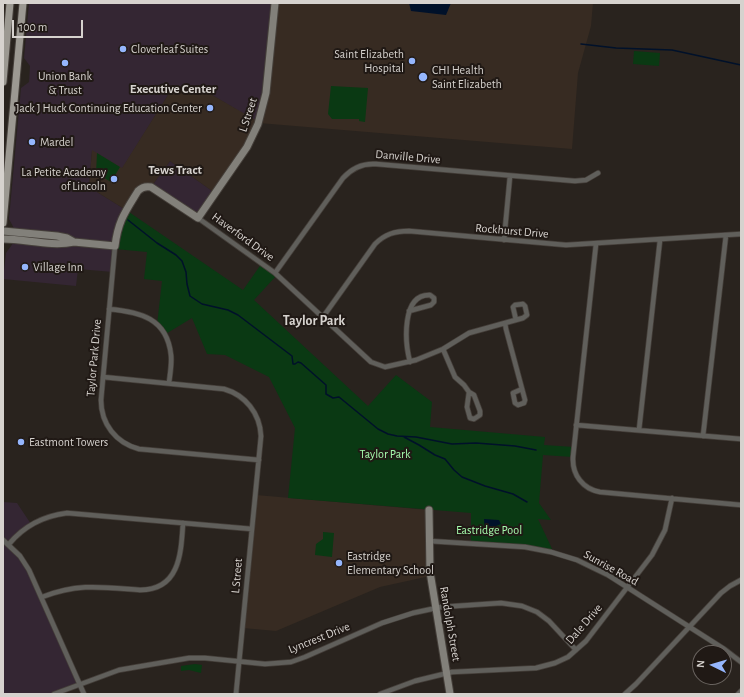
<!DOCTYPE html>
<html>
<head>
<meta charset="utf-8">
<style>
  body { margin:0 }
  #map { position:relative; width:744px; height:697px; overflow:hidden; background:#29231e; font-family:"Alegreya Sans",sans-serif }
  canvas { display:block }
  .frame { position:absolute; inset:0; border:4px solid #d6d2ce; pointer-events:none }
  .north { position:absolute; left:692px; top:645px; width:40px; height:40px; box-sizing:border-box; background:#201915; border:1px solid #69635f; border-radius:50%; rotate:275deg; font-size:11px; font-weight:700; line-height:16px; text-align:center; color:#d6d2ce }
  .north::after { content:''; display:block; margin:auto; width:14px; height:18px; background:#95b6fd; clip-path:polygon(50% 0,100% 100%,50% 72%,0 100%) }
  .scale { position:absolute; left:12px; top:20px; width:71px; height:18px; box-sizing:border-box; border:2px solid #d6d2ce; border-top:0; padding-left:5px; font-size:12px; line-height:14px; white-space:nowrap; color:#d6d2ce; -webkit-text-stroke:3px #201915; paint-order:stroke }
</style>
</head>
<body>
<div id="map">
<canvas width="744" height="697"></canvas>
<div class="frame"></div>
<div class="north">N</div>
<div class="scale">100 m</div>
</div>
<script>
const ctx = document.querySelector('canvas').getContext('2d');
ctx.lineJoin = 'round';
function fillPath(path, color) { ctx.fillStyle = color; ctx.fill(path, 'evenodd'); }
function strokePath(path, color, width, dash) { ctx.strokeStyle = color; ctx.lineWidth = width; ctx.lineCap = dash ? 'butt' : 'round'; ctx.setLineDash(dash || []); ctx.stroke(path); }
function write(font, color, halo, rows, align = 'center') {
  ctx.font = font + ' "Alegreya Sans",sans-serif'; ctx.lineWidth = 4; ctx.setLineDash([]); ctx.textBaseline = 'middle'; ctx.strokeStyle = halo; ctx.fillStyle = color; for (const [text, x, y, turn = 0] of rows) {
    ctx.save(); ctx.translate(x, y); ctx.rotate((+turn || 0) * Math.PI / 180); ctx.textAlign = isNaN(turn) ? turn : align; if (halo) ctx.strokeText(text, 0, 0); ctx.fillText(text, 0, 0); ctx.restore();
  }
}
fillPath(new Path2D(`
  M29,3H275L259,123L200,88L170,86L168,95L122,169L92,151L89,187L126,210L119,222L113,272L78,269L76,286L3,279L6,253L16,239L73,242L16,232L9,219L21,88L29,82L30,66L24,58Z
  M170,161L215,193L198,218L151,187Z
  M3,502L17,503L31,524L9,544L23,560L80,684L55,694H3Z`), '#342633');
fillPath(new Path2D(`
  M275,3H593L591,26L578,73L572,149L259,123L215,193L170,161L151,187L146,186L126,210L89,187L92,150L122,168L168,95L170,86L200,88L259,122Z
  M256,495L429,510L430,576L380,587L276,631L243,628Z`), '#372b22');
fillPath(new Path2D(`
  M634,51L660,53L659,66L633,64Z
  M331,86L368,88L365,122L359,121V119H332L328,114Z
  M97,153L120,167L111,182L101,176L100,177L96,174Z
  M126,210L243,290L262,263L277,275L254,300L368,406L396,375L432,402L430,427L545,437L544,445L574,447L573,457L543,455L539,503L551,520L538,519L554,553L543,550L471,544V513L288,498L295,428L269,377L225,355L207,354L192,318L164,335L157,325L162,281L144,279L147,252L115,249Z
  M323,532L334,533L332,557L315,555L316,544L323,539Z
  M195,664L202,665L201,673L189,670L181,671V666Z`), '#0a3913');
fillPath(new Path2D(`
  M409,3H451L446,15L411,11Z
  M484,519L499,520L501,524L496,526L495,536H485Z`), '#00112a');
strokePath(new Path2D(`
  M581,44L616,48L672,50L741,65
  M128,220L157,243L176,255L182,261L186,272L187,284L190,296L202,304L228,310L238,315L292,356L293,364H295L298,362L301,363L326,385V394L333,398L339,397L378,429L388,434L397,436L416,437L452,444L476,443L515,446L536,450
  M404,437L419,445L435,455L445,459L454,470L462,477L485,486L513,494L527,502`), '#00112a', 1.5);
const street = new Path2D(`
  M198,218L275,273L371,362L385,367L416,360L443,349L469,333L523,318L527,315L525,306L523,304L515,305L513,307L516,320
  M504,240L510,176
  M596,244L573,457C572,475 583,489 600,492L741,505
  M115,246L101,400C101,424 116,443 139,449L259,460
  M275,273L343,178C352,168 362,163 376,164L575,181L586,180L598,173
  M109,309C140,312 167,318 171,355C172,364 170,374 169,383
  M409,311L431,305L434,302V298L430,295C401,294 405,343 410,362
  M323,317L375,244C385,234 395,231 409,231L566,245L741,234
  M505,323L506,329L525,400L524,403L518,405L515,403L513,393L522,389
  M443,349L455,377L464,385L469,392L474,395L480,411V415L474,419L470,418L467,407L469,392
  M103,377L224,389C245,395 260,413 261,436L236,694
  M576,425L741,439
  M639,430L660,240
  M703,436L726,235
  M3,540L20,556L29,570L84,694
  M429,541L525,547L551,552L577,560L608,575L724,649L741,662
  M9,544C24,526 43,516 67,513L252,529
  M42,597C79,583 101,587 140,590C180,590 181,553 183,523
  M54,694L119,670L189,658H205L265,664L291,662L305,657L382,623L413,613L441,607L501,603L522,606L537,612L549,621L576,650
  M380,694L415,681L452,672L536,668L555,663L568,657L586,641L652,555L665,530L672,498
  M625,694L636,684L721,593L730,586L741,580
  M738,694L741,691`);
const secondary = new Path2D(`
  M3,231L57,236L67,238L74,242L115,246C118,221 125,212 138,191C142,187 146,186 151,187L198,218L247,147L258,124L266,93L275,3
  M3,239C26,239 51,247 74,242
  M429,510L430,572L450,694`);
const primary = new Path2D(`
  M3,82L10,3
  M3,223L23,3`);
strokePath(street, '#453f3a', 6);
strokePath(secondary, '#453f3a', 9);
strokePath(primary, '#453f3a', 9);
strokePath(street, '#605f5b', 4.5);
strokePath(secondary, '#82807a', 7);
strokePath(primary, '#9c9992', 7);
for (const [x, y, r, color] of [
  [123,49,4,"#95b6fd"],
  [412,61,4,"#95b6fd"],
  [65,63,4,"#95b6fd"],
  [423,77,5,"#95b6fd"],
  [210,108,4,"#95b6fd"],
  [32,142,4,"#95b6fd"],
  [114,179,4,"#95b6fd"],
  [25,267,4,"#95b6fd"],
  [21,442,4,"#95b6fd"],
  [339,563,4,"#95b6fd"]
]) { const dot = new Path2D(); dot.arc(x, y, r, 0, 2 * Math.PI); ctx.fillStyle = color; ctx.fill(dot); strokePath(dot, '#201915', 1.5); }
write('12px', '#d6d2ce', '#201915', [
  ["Cloverleaf Suites",131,49],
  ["Saint Elizabeth",404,54,"right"],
  ["Hospital",404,68,"right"],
  ["CHI Health",432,70],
  ["Saint Elizabeth",432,84],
  ["Union Bank",65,76,"center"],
  ["& Trust",65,90,"center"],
  ["Jack J Huck Continuing Education Center",202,108,"right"],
  ["Mardel",40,142],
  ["La Petite Academy",106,172,"right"],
  ["of Lincoln",106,186,"right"],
  ["Village Inn",33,267],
  ["Eastmont Towers",29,442],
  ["Eastridge",347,556],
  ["Elementary School",347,570]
], 'left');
write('12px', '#d6d2ce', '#201915', [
  ["L Street",248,115,-72],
  ["Danville Drive",408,157,5],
  ["Rockhurst Drive",512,231,5],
  ["Haverford Drive",243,237,36],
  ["Taylor Park Drive",94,358,-85],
  ["Sunrise Road",611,568,29],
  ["L Street",237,576,-85],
  ["Randolph Street",450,624,80],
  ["Dale Drive",584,624,-49],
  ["Lyncrest Drive",319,638,-22]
]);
write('12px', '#a6faad', '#201915', [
  ["Taylor Park",385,454],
  ["Eastridge Pool",489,530]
]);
write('bold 13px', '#d6d2ce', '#201915', [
  ["Executive Center",173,89],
  ["Tews Tract",175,170]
]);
write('bold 14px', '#d6d2ce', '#201915', [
  ["Taylor Park",314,321]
]);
</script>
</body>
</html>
